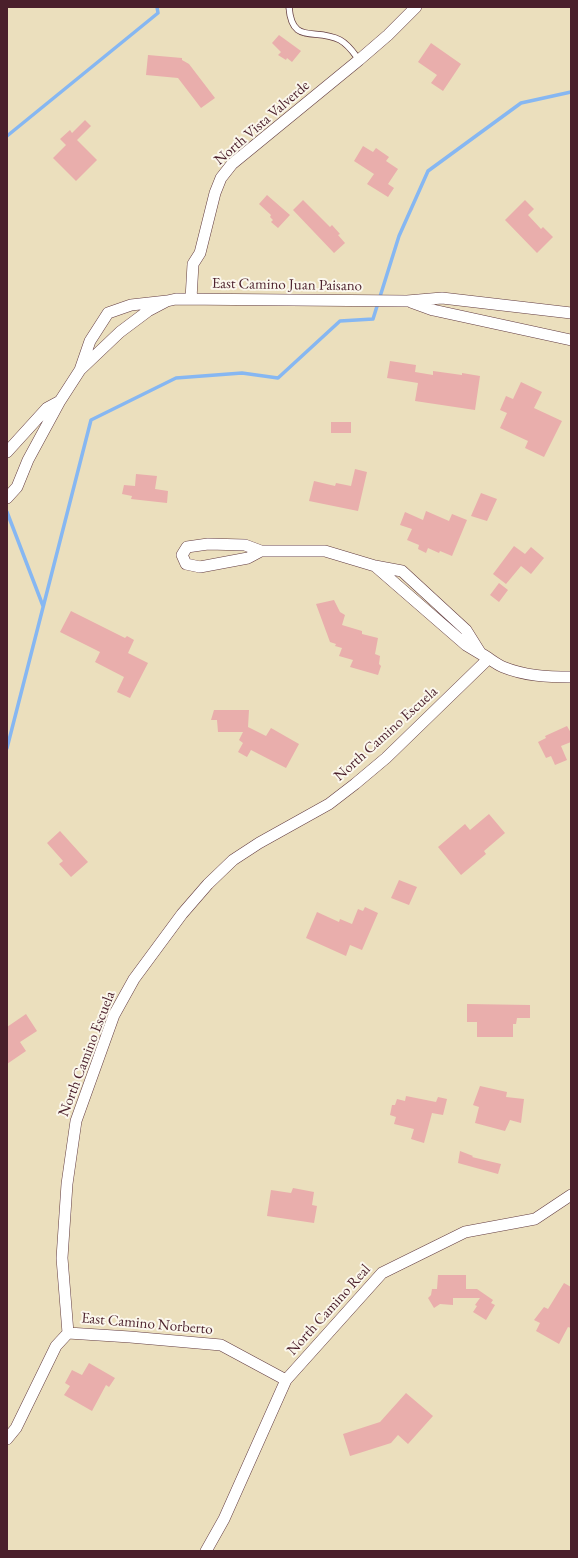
<!DOCTYPE html>
<html>
<head>
<meta charset="utf-8">
<style>
  body { margin:0 }
  #map { position:relative; width:578px; height:1558px; overflow:hidden; background:#ebdfbd; font-family:"EB Garamond",serif }
  canvas { display:block }
  .frame { position:absolute; inset:0; border:8px solid #4a1f2b; pointer-events:none }
</style>
</head>
<body>
<div id="map">
<canvas width="578" height="1558"></canvas>
<div class="frame"></div>
</div>
<script>
const ctx = document.querySelector('canvas').getContext('2d');
ctx.lineJoin = 'round';
function strokePath(path, color, width, dash) { ctx.strokeStyle = color; ctx.lineWidth = width; ctx.lineCap = dash ? 'butt' : 'round'; ctx.setLineDash(dash || []); ctx.stroke(path); }
function fillPath(path, color) { ctx.fillStyle = color; ctx.fill(path, 'evenodd'); }
function write(font, color, halo, rows, align = 'center') {
  ctx.font = font + ' "EB Garamond",serif'; ctx.lineWidth = 4; ctx.setLineDash([]); ctx.textBaseline = 'middle'; ctx.strokeStyle = halo; ctx.fillStyle = color; for (const [text, x, y, turn = 0] of rows) {
    ctx.save(); ctx.translate(x, y); ctx.rotate((+turn || 0) * Math.PI / 180); ctx.textAlign = isNaN(turn) ? turn : align; if (halo) ctx.strokeText(text, 0, 0); ctx.fillText(text, 0, 0); ctx.restore();
  }
}
strokePath(new Path2D(`
  M7,136L158,13L157,7
  M7,512L43,606
  M7,748L91,420L176,378L242,373L278,378L340,321L373,319L399,236L428,171L521,103L571,92`), '#86b7f2', 3.5);
fillPath(new Path2D(`
  M279,35L301,51L292,62L287,58L286,60L278,55L281,52L272,43Z
  M431,43L461,64L443,91L431,83L437,75L418,62Z
  M148,55L182,58V60L189,64L215,98L201,108L178,78L146,75Z
  M85,120L91,126L77,140L97,160L76,181L53,158L66,145L60,139L70,130L72,133Z
  M363,146L373,152L376,148L389,157L386,161L398,169L388,184L394,188L388,197L367,184L374,174L354,161Z
  M267,195L290,215L278,228L271,222L273,220L270,217L271,215L259,204Z
  M303,200L330,227L332,225L340,234L338,235L345,243L334,253L293,210Z
  M525,200L534,209L528,215L541,229L543,227L553,237L537,253L505,220Z
  M390,361L416,365L415,372L433,375V371L462,375V373L480,376L475,410L415,401L418,383L387,378Z
  M521,382L542,392L534,408L562,421L544,457L525,448L528,441L500,428L507,413L500,410L506,396L513,399Z
  M331,422H351V433H331Z
  M355,469L367,472L358,511L309,501L314,481L335,486L336,483L351,486Z
  M136,474L157,476L155,489L168,491L167,503L131,499L132,496L122,494L124,485L135,486Z
  M481,493L497,499L487,521L471,516Z
  M426,511L449,521L452,514L467,520L452,556L440,551L439,553L428,548L426,553L418,549L419,545L407,540L412,529L400,525L405,512L423,520Z
  M514,546L525,554L531,547L544,558L531,574L521,566L506,584L493,574Z
  M499,583L508,590L499,602L490,595Z
  M334,600L340,612L345,615L342,625L362,631V634L378,638L375,654L380,656L379,664L381,666L378,675L350,667L353,660L339,656L342,648L335,646L336,644L330,642L316,604Z
  M71,611L125,638L127,636L134,640L128,653L148,663L130,698L117,692L124,677L95,662L100,652L60,632Z
  M214,710H249L248,727L266,736L271,728L299,744L286,768L251,750L247,757L238,752L243,743L239,740L243,732H218L217,720H211Z
  M567,726L571,733V742L561,746L567,760L555,765L551,756L546,758L538,742L546,738L545,736Z
  M489,814L505,833L484,851L486,854L461,875L438,847L465,824L470,830Z
  M60,831L88,862L71,877L59,864L63,861L47,843Z
  M399,880L417,887L409,905L391,898Z
  M365,907L378,913L362,950L350,945L346,956L306,938L317,912L339,922L340,919L352,924L358,909L363,911Z
  M467,1004L530,1005V1018H517L516,1024H513V1037H477V1022H467Z
  M26,1014L37,1031L20,1042L26,1051L7,1064V1027Z
  M480,1086L507,1092L506,1097L524,1099L521,1123L510,1120L505,1131L475,1123L479,1107L473,1105Z
  M406,1096L436,1102L438,1097L447,1099L443,1115L432,1113L424,1143L411,1139L414,1129L394,1124L396,1117L390,1115L392,1105H395L397,1099L405,1101Z
  M460,1151L473,1156L472,1157L501,1164L498,1174L458,1163Z
  M293,1188L314,1192L312,1205L317,1206L314,1223L267,1216L271,1190L291,1193Z
  M438,1275H466V1289H477L493,1300L491,1303L495,1305L486,1320L473,1312L477,1306L475,1305L480,1298H453V1305L440,1304L434,1308L428,1298L431,1295L432,1289H437Z
  M564,1283L571,1287V1328L568,1327L559,1344L536,1331L540,1323L534,1320L544,1307L548,1309Z
  M89,1363L115,1378L109,1387L106,1385L92,1411L64,1395L70,1386L65,1383L72,1370L82,1375Z
  M406,1393L433,1416L408,1444L398,1435L391,1443L350,1456L343,1434L380,1422Z`), '#e9aeac');
const service = new Path2D(`
  M289,7C292,46 315,27 340,40C349,45 353,52 359,60`);
const minor = new Path2D(`
  M191,299L193,264L200,253L215,193L221,178L232,164L359,60L388,35L416,7
  M167,301L176,299L407,301L442,298L571,313
  M411,302L433,310L571,340
  M7,452L47,408L60,401
  M7,498L17,487L28,460L60,401L80,370L120,332L148,311L167,301L131,305L108,313L90,341L80,370
  M261,551L248,558L200,567L186,564L182,555L187,547L208,544L245,545L261,551H325L375,566L402,571L466,630L481,654L466,645L375,566
  M482,654C489,658 496,664 503,667C525,676 548,677 571,677
  M68,1333L130,1337L221,1345L286,1380
  M7,1439L16,1428L56,1346L68,1333L62,1258L67,1184L76,1121L114,1015L134,979L182,914L208,884L233,860L259,843L329,804L355,784L386,758L485,662L488,658
  M206,1551L224,1519L286,1380L382,1273L465,1232L535,1219L571,1195`);
strokePath(service, '#623c41', 7);
strokePath(minor, '#623c41', 12);
strokePath(service, '#fff', 5.5);
strokePath(minor, '#fff', 11);
write('15px', '#4a1f2b', '#fbf7ec', [
  ["North Vista Valverde",262,123,-41],
  ["East Camino Juan Paisano",287,285,1],
  ["North Camino Escuela",386,734,-42],
  ["North Camino Escuela",87,1054,-69],
  ["North Camino Real",329,1310,-48],
  ["East Camino Norberto",147,1324,5]
]);
</script>
</body>
</html>
